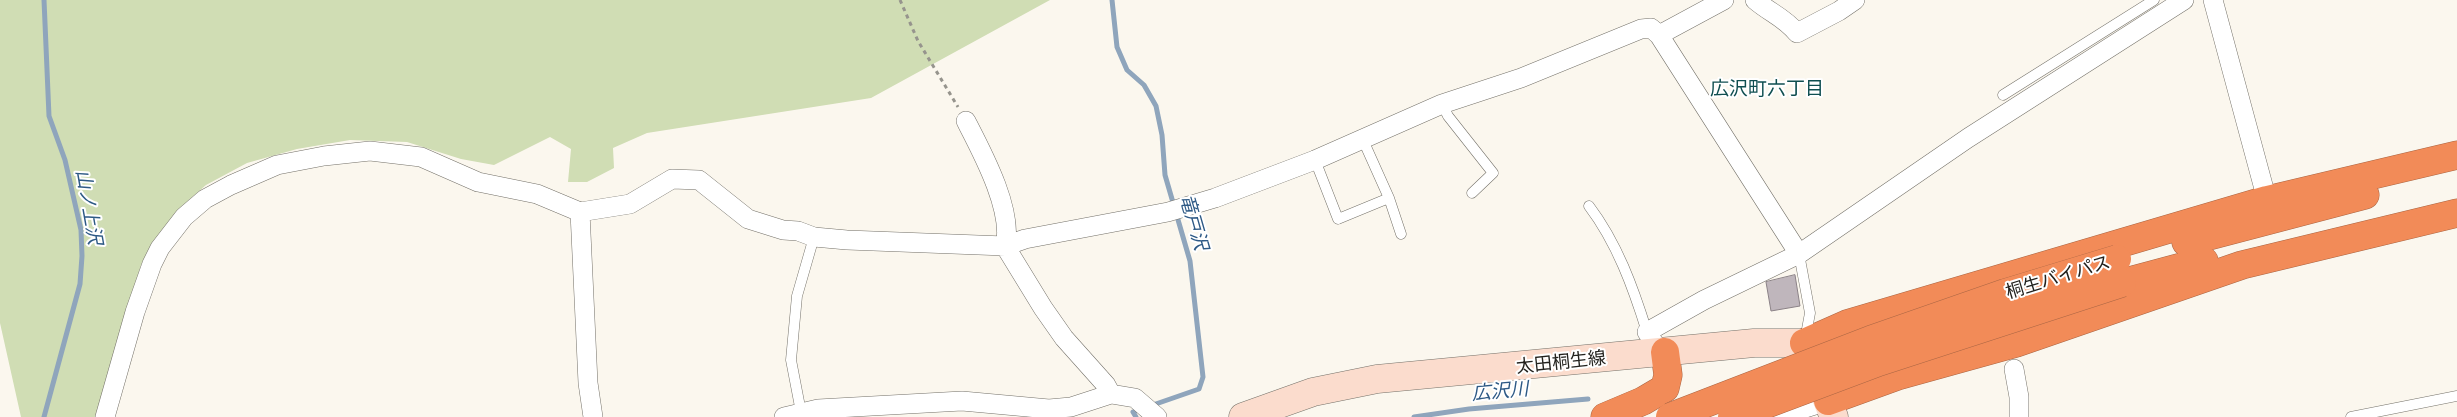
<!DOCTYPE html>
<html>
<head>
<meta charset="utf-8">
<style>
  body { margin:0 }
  canvas { display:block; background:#fbf7ee }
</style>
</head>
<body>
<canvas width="2457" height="417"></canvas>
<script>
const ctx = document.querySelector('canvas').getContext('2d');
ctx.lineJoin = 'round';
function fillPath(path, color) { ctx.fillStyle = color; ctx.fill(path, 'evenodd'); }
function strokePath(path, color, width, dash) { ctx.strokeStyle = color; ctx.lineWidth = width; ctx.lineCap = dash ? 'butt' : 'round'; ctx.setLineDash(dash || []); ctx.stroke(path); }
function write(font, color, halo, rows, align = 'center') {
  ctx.font = font + ' Barlow,"Noto Sans JP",sans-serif'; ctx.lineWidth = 4; ctx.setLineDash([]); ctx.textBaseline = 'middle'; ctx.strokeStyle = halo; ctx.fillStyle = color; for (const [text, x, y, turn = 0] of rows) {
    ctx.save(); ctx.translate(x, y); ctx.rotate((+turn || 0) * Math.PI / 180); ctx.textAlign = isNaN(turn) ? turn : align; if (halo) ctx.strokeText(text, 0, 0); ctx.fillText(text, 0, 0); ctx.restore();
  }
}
fillPath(new Path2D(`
  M0,0H1050L871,98L647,133L613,148L614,168L587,182H568L571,149L550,137L494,165L461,159L407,142L350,140L297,149L247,163L206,185L180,208L156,238L141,265L96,417H21L0,323Z`), '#d0ddb4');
strokePath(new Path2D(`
  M1112,0L1117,47L1127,70L1144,85L1156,106L1162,135L1165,175L1190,261L1203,377L1199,389L1150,406
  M44,417L80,284L82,256L81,230L65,160L49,116L44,0
  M1136,417L1133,412L1140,409
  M1414,417L1469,409L1588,399`), '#8fa5bc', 5);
const building = new Path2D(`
  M1795,275L1800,306L1771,311L1766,282Z`);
fillPath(building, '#bfb6bc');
strokePath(building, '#8b8287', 1);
const lane = new Path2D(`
  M2003,95L2154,0
  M1442,104L1448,116L1493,173L1472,193
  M1363,140L1389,198L1401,234
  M1315,160L1338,219L1389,198
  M1589,206C1617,243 1633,287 1647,332
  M1799,254L1810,313L1805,340
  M801,412L791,360L797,296L814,237
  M2351,417L2457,396`);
const street = new Path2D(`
  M1755,0C1770,13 1784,17 1797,33L1839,11L1855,0
  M2213,0L2267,200
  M1659,35L1724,0
  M966,121C982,152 1014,211 1005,246L1043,308L1064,338L1106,385L1111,394
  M580,212L588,383L593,417
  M1665,352L1657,348L1647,332L1704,300L1799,254L1968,138L2184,0
  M2014,369L2019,397V417
  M105,417L135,312L152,264L160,248L184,217L205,199L231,185L277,165L324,156L370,151L421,157L478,182L537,194L580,212L630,204L672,179L699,180L748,219L783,230L798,231L814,237L847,240L1005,246L1025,239L1168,212L1215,198L1315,160L1442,104L1521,78L1641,29L1651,28L1659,35L1799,254
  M784,417L818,409L962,401L1049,409L1071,407L1111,394L1135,398L1157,417
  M1776,417L1828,401`);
const secondary = new Path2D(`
  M1243,417L1313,392L1377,379L1754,343H1804L1834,417`);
const highway = new Path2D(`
  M2186,242L2365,195
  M2122,283L2204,261
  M1804,343L1847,324L2267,200L2457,155
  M1828,401L1897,376L2016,343L2242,265L2457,213
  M1605,417L1643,401L1665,388L1668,375L1665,352`);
strokePath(lane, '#747169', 11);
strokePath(street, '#747169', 20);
strokePath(secondary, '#747169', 29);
strokePath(highway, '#a64', 29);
strokePath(new Path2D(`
  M900,0L918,41L958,107`), '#96948d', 3, [4, 4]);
strokePath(lane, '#fff', 10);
strokePath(street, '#fff', 19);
strokePath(secondary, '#fbdccd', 28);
strokePath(highway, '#f28b58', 28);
const highwayBridge = new Path2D(`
  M1670,417L1870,340L2005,293L2117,259
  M1732,417L1879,362L2122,283`);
strokePath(highwayBridge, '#a64', 29, []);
strokePath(highwayBridge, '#f28b58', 28);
write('18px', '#23221e', '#fff', [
  ["桐生バイパス",2058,277,-17],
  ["太田桐生線",1561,362,-6]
]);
write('19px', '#0f4e50', '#fff', [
  ["広沢町六丁目",1767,89]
]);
write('italic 19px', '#2d5985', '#fff', [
  ["山ノ上沢",89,207,80],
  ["竜戸沢",1194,222,74],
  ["広沢川",1500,391,-5]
]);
</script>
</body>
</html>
